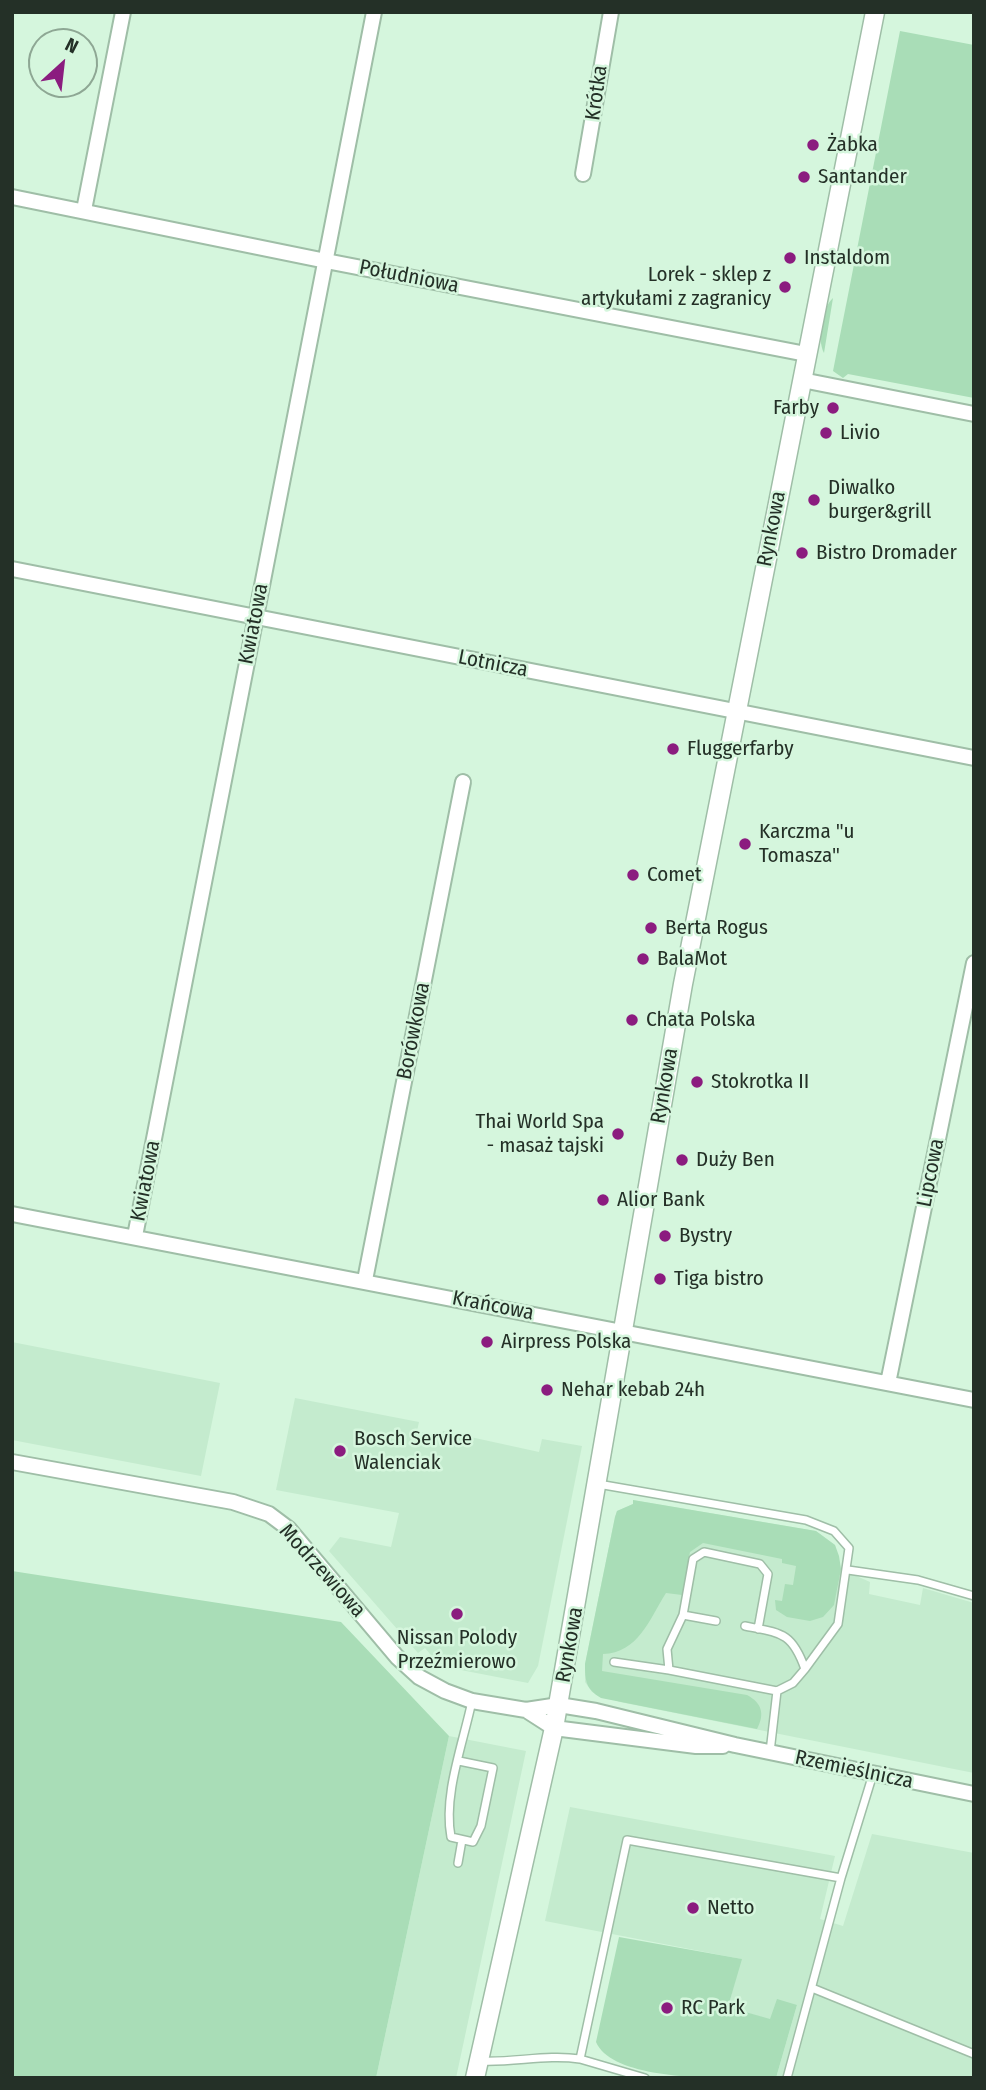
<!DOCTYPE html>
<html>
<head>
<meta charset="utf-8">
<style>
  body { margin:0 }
  #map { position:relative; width:986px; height:2090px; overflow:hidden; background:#d5f6dd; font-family:"Fira Sans Condensed",sans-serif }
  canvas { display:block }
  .frame { position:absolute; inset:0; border:14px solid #243027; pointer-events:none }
  .north { position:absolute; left:28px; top:28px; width:70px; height:70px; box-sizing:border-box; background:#d5f6dd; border:2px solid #8ea794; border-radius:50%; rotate:27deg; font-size:19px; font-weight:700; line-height:28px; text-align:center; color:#243027 }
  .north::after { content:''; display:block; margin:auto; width:24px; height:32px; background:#8b1c7f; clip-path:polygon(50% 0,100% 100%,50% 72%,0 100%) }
</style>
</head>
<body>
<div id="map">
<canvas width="986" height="2090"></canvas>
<div class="frame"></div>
<div class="north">N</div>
</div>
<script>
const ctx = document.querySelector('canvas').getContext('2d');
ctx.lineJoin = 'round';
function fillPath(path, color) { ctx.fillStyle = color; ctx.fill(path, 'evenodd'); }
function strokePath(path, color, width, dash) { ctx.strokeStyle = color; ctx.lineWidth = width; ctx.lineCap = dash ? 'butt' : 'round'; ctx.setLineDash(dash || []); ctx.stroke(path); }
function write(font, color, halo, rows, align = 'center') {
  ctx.font = font + ' "Fira Sans Condensed",sans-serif'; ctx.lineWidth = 5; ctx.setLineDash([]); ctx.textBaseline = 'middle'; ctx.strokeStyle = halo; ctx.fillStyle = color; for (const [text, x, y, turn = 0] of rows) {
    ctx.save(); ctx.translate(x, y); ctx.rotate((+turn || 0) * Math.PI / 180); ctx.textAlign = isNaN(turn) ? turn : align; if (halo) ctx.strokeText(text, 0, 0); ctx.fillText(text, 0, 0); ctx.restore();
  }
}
fillPath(new Path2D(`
  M12,1342L220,1383L201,1476L12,1440Z
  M295,1398L419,1422L417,1431L441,1436L443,1431L539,1452L542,1439L582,1446L538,1666L528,1683L440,1666L425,1648L418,1653L329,1551L340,1537L391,1547L399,1513L276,1490Z
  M633,1500L816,1531L835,1545L841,1569L870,1582L869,1594L920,1605L923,1588L974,1603V1773L620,1702L592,1692L585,1682V1664L615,1517L617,1511L633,1504Z
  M449,1736L526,1751L456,2078H376Z
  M570,1807L835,1856L820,1919L843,1926L872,1834L974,1853V2078H776L797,2005L771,2020L728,2007L741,1959L545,1921Z`), '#c4ebce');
fillPath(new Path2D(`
  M900,31L974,45V398L848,374L843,378L833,371Z
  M833,298L824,353C817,339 821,309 833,298Z
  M633,1500L816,1531L835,1545L839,1556L841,1569L834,1605L823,1617L810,1621L787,1617L776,1610L775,1600L782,1601L785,1584L793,1585L796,1566L782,1563V1559L703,1543L690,1552L682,1595L666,1593C649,1620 638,1653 603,1654L602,1671L747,1695C762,1703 765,1714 757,1729L601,1698C586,1689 585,1681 585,1664L615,1517L617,1511L633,1504Z
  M12,1571L341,1622L449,1736L376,2078H12Z
  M619,1937L742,1959L728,2007L770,2019L777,1999L797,2005L776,2078C736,2078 614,2084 596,2042Z`), '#a9ddb7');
const service = new Path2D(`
  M598,1484L806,1520L834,1531L849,1548L838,1624L805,1669
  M848,1570L918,1580L974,1596
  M683,1615L693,1559L704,1552L760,1564L768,1574L758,1629
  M716,1621L683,1615L667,1649L669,1670L777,1691L793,1683L805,1669C792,1632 781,1633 745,1626
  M614,1662L669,1670
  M770,1752L777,1691
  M459,1761L493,1768L481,1826L473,1842L451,1837C443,1795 463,1744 472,1701
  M458,1863L462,1840
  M812,1988L974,2054
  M580,2059L645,2078
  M479,2061C514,2063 546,2054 580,2059L627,1840L841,1878L873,1774
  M787,2078L841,1878`);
const minor = new Path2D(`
  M583,174L611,12
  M12,197L326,261L806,354
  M84,210L123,12
  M802,380L974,414
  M12,569L974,758
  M12,1214L974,1400
  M135,1236L374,12
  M365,1280L463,782
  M888,1383L974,963
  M12,1462L233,1502L269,1514L289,1529L397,1657L419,1677L445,1691L472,1701L526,1710L559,1705L596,1711L735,1745L974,1794
  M526,1710L554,1728L696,1746H723`);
const tertiary = new Path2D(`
  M475,2078L554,1728L683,984L875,12`);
strokePath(service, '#9fbea7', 10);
strokePath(minor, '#9fbea7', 18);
strokePath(tertiary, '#9fbea7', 21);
strokePath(service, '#fff', 7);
strokePath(minor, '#fff', 14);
strokePath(tertiary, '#fff', 18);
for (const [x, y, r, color] of [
  [813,145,7,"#8b1c7f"],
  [804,177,7,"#8b1c7f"],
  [790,258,7,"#8b1c7f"],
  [785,287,7,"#8b1c7f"],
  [833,408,7,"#8b1c7f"],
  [826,433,7,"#8b1c7f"],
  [814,500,7,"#8b1c7f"],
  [802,553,7,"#8b1c7f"],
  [673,749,7,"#8b1c7f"],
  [745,844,7,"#8b1c7f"],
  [633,875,7,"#8b1c7f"],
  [651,928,7,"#8b1c7f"],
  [643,959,7,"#8b1c7f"],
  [632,1020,7,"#8b1c7f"],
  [697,1082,7,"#8b1c7f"],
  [618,1134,7,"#8b1c7f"],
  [682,1160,7,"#8b1c7f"],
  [603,1200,7,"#8b1c7f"],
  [665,1236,7,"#8b1c7f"],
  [660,1279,7,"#8b1c7f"],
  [487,1342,7,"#8b1c7f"],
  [547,1390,7,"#8b1c7f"],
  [340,1451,7,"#8b1c7f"],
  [457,1614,7,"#8b1c7f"],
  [693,1908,7,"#8b1c7f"],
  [667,2008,7,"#8b1c7f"]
]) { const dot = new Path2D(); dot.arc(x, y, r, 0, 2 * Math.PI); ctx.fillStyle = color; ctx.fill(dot); strokePath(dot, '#d5f6dd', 2.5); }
write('21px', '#243027', '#d5f6dd', [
  ["Krótka",597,93,-82],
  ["Południowa",409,277,11],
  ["Rynkowa",772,529,-79],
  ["Kwiatowa",254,624,-79],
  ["Lotnicza",493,664,11],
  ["Borówkowa",414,1031,-79],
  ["Rynkowa",665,1086,-80],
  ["Lipcowa",931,1173,-79],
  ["Kwiatowa",146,1181,-79],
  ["Krańcowa",493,1306,11],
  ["Modrzewiowa",322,1571,48],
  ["Rynkowa",570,1645,-80],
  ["Rzemieślnicza",854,1770,12]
]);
write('21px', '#243027', '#d5f6dd', [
  ["Żabka",827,145],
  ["Santander",818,177],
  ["Instaldom",804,258],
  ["Lorek - sklep z",771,275,"right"],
  ["artykułami z zagranicy",771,299,"right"],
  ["Farby",819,408,"right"],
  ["Livio",840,433],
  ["Diwalko",828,488],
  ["burger&grill",828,512],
  ["Bistro Dromader",816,553],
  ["Fluggerfarby",687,749],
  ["Karczma \"u",759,832],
  ["Tomasza\"",759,856],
  ["Comet",647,875],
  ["Berta Rogus",665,928],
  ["BalaMot",657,959],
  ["Chata Polska",646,1020],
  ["Stokrotka II",711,1082],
  ["Thai World Spa",604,1122,"right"],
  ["- masaż tajski",604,1146,"right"],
  ["Duży Ben",696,1160],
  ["Alior Bank",617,1200],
  ["Bystry",679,1236],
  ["Tiga bistro",674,1279],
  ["Airpress Polska",501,1342],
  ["Nehar kebab 24h",561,1390],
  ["Bosch Service",354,1439],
  ["Walenciak",354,1463],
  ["Nissan Polody",457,1638,"center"],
  ["Przeźmierowo",457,1662,"center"],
  ["Netto",707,1908],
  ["RC Park",681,2008]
], 'left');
</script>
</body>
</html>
